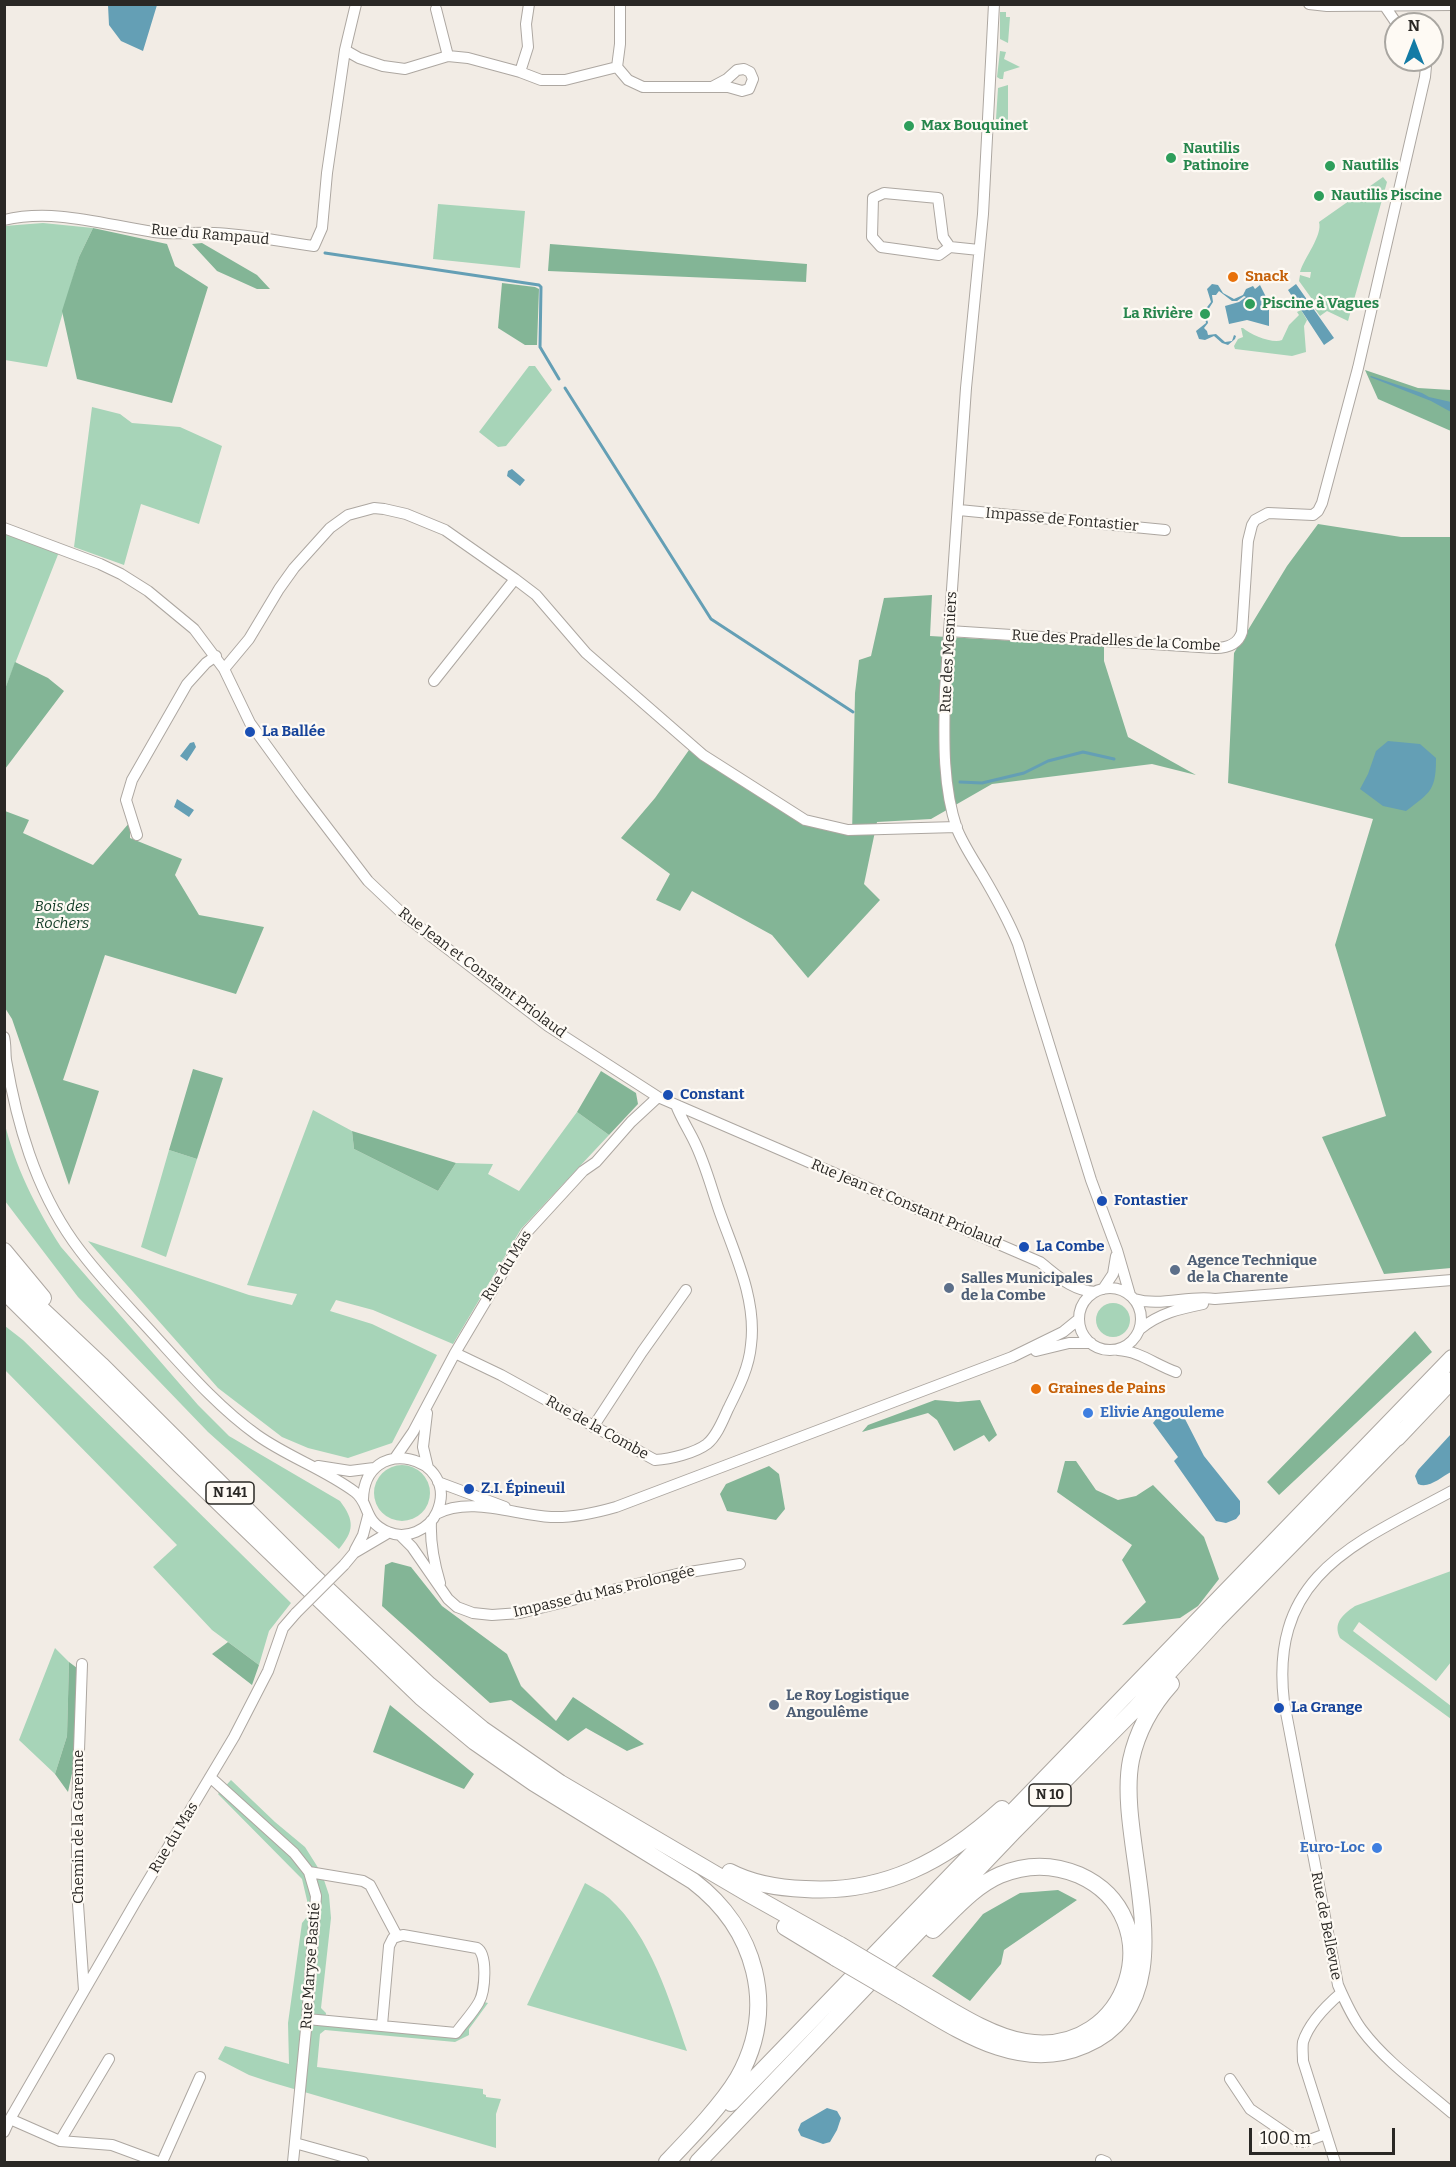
<!DOCTYPE html>
<html>
<head>
<meta charset="utf-8">
<style>
  body { margin:0 }
  #map { position:relative; width:1456px; height:2167px; overflow:hidden; background:#f2ece5; font-family:Bitter,serif }
  canvas { display:block }
  .frame { position:absolute; inset:0; border:6px solid #2a2825; pointer-events:none }
  .north { position:absolute; left:1384px; top:12px; width:60px; height:60px; box-sizing:border-box; background:#fefaf4; border:2px solid #a9a6a1; border-radius:50%; rotate:0deg; font-size:16px; font-weight:700; line-height:24px; text-align:center; color:#2a2825 }
  .north::after { content:''; display:block; margin:auto; width:21px; height:27px; background:#137ba5; clip-path:polygon(50% 0,100% 100%,50% 72%,0 100%) }
  .scale { position:absolute; left:1249px; top:2128px; width:146px; height:27px; box-sizing:border-box; border:3px solid #2a2825; border-top:0; padding-left:8px; font-size:18px; line-height:21px; white-space:nowrap; color:#2a2825; -webkit-text-stroke:4px #fefaf4; paint-order:stroke }
</style>
</head>
<body>
<div id="map">
<canvas width="1456" height="2167"></canvas>
<div class="frame"></div>
<div class="north">N</div>
<div class="scale">100 m</div>
</div>
<script>
const ctx = document.querySelector('canvas').getContext('2d');
ctx.lineJoin = 'round';
function fillPath(path, color) { ctx.fillStyle = color; ctx.fill(path, 'evenodd'); }
function strokePath(path, color, width, dash) { ctx.strokeStyle = color; ctx.lineWidth = width; ctx.lineCap = dash ? 'butt' : 'round'; ctx.setLineDash(dash || []); ctx.stroke(path); }
function write(font, color, halo, rows, align = 'center') {
  ctx.font = font + ' Bitter,serif'; ctx.lineWidth = 4.5; ctx.setLineDash([]); ctx.textBaseline = 'middle'; ctx.strokeStyle = halo; ctx.fillStyle = color; for (const [text, x, y, turn = 0] of rows) {
    ctx.save(); ctx.translate(x, y); ctx.rotate((+turn || 0) * Math.PI / 180); ctx.textAlign = isNaN(turn) ? turn : align; if (halo) ctx.strokeText(text, 0, 0); ctx.fillText(text, 0, 0); ctx.restore();
  }
}
fillPath(new Path2D(`
  M1000,12H1006V17H1010L1008,43L1000,39Z
  M1000,51L1006,52L1004,59L1020,67L1004,72L1003,79H1000L997,77Z
  M1008,85V120L996,119L998,88Z
  M1383,177L1387,182L1348,321L1327,311L1320,316L1315,309L1317,306L1299,281L1300,275L1310,278L1311,272H1300C1304,258 1323,235 1319,222Z
  M438,204L525,211L520,268L433,259Z
  M43,223L93,228L79,257L47,367L5,360L4,226Z
  M1301,310L1307,320L1304,326L1306,352L1292,356L1235,349L1234,346L1238,339L1243,337L1241,328H1243C1251,335 1273,344 1282,340L1289,325L1299,315L1297,312Z
  M529,366H535L552,390L506,446L498,447L479,432Z
  M92,407L120,414L132,423L180,427L222,446L199,524L141,504L124,565L74,547Z
  M5,533L59,552L5,689Z
  M313,1110L352,1131L354,1149L438,1191L456,1163L493,1164L488,1174L519,1191L577,1112L609,1135L521,1229L453,1344L373,1310L336,1300L330,1311L372,1324L437,1355L392,1443L348,1458L308,1448L282,1437L218,1388L88,1241L249,1295L292,1305L297,1294L247,1285Z
  M4,1120C14,1165 36,1208 61,1247L198,1405L229,1436L340,1501C355,1521 354,1531 339,1549L208,1432L78,1297L5,1201Z
  M169,1150L197,1159L166,1257L141,1247Z
  M1096 1320a17 17 0 1 1 34 0a17 17 0 1 1-34 0Z
  M5,1326L23,1340L291,1603L269,1631L259,1665L212,1630L153,1567L177,1545L5,1370Z
  M374 1493a28 28 0 1 1 56 0a28 28 0 1 1-56 0Z
  M1451,1571V1662L1436,1681L1359,1622L1353,1631L1451,1706V1719L1340,1638C1333,1623 1342,1615 1355,1606Z
  M55,1648L69,1662L67,1736L55,1774L19,1740Z
  M231,1780L275,1822L305,1847L322,1874L329,1895L331,1918L321,2008L326,2013L325,2021L455,2033L480,2001L488,2003L469,2029V2035L455,2042L325,2030L320,2034L317,2067L483,2089V2094L486,2095V2097L501,2099L496,2114V2148L270,2082L249,2075L218,2059L225,2046L289,2064L288,2023L302,1923L310,1913L302,1879L218,1794Z
  M585,1883C593,1888 602,1892 609,1898C651,1936 669,1999 687,2051L527,2005Z`), '#a7d4b8');
fillPath(new Path2D(`
  M93,228L167,244L175,266L208,287L172,403L77,379L62,311L79,257Z
  M202,243L257,275L270,289H257L217,271L192,244Z
  M550,244L807,264L806,282L548,271Z
  M502,283L535,287L539,289L537,345H525L498,328Z
  M1365,370L1418,388L1451,390V431L1378,399Z
  M1318,524L1401,537H1451V1268L1384,1274L1322,1137L1386,1116L1335,945L1373,819L1228,783L1234,653L1287,566Z
  M932,595L930,636L1104,646V661L1128,737L1196,775L1152,764L992,784L931,819L877,822L864,884L880,900L808,978L772,935L692,891L680,911L656,900L670,874L621,838L655,798L689,750L799,822L852,835L855,693L859,660L871,656L884,598Z
  M15,662L48,678L64,691L5,769V689Z
  M5,811L29,820L23,833L93,865L130,822V838L182,859L175,875L199,915L264,927L236,994L105,955L63,1080L99,1091L69,1185L12,1019L5,1008Z
  M193,1069L223,1078L197,1159L169,1150Z
  M601,1071L636,1093L638,1104L609,1135L577,1112Z
  M352,1131L456,1163L438,1191L354,1149Z
  M1415,1331L1432,1352L1279,1495L1267,1482Z
  M935,1400L958,1402L980,1400L997,1435L989,1442L984,1435L954,1451L937,1420L928,1413L862,1432L868,1425Z
  M1065,1461H1076L1096,1490L1118,1500L1136,1496L1153,1485L1204,1537L1219,1579L1198,1606L1180,1618L1122,1625L1146,1602L1122,1560L1132,1545L1057,1492Z
  M769,1466L779,1474L785,1509L776,1520L727,1511L720,1494L726,1484Z
  M392,1562L411,1567L442,1606L507,1654L521,1686L556,1721L573,1697L644,1744L627,1751L586,1728L568,1741L511,1700L490,1703L382,1606L385,1565Z
  M228,1642L259,1665L252,1685L212,1654Z
  M69,1662L77,1668L73,1769L68,1792L55,1774L67,1736Z
  M390,1705L474,1774L464,1789L373,1752Z
  M1058,1890L1077,1900L1004,1950L1001,1964L970,2001L932,1976L983,1914L1020,1893Z`), '#83b596');
fillPath(new Path2D(`
  M108,5H157L143,51L121,41L109,25Z
  M1212,284L1218,285L1223,293L1234,299L1243,295L1246,289L1253,286L1255,289L1260,285L1269,303V326L1247,320L1229,324L1225,306L1239,302L1246,297L1244,296L1237,301H1232L1219,291L1216,295H1212L1213,302L1206,313L1208,323L1204,328L1207,331L1208,335L1216,334L1225,342L1232,341L1234,335L1236,336L1235,339L1228,345L1222,343L1214,336L1205,340L1199,339L1196,331L1206,323L1204,311L1211,302L1207,289Z
  M1296,284L1334,338L1324,345L1288,290Z
  M1371,376L1422,393L1429,397L1451,402V412L1431,401L1370,377Z
  M512,469L525,480L520,486L507,476L508,471Z
  M1388,741L1420,744L1436,758C1436,790 1431,792 1406,811L1383,806L1360,789L1368,774L1376,751Z
  M190,743L194,742L196,747L187,761L180,756Z
  M177,799L194,810L189,817L174,807Z
  M1172,1412L1181,1415L1185,1419L1204,1456L1240,1501V1514L1236,1519L1226,1523L1216,1521L1174,1461L1178,1457L1153,1423L1157,1418Z
  M1451,1434V1472C1441,1477 1429,1489 1418,1484L1415,1476L1418,1470Z
  M827,2108L837,2111L841,2118L837,2130L830,2142L823,2144L801,2136L798,2130L801,2123Z`), '#649fb5');
strokePath(new Path2D(`
  M325,253L539,285L541,287L540,347L559,379
  M565,388L711,619L853,712
  M960,782L982,783L1024,773L1048,761L1083,752L1114,759`), '#649fb5', 3);
const minor = new Path2D(`
  M994,4L983,214L966,388L945,690C944,736 942,785 957,829C963,844 973,859 982,874C995,896 1008,919 1018,944L1091,1180L1117,1250L1130,1295
  M1309,4L1327,6L1452,5
  M1384,5L1397,24
  M436,9L448,56
  M345,50L359,58L383,66L405,69L448,56L468,58L520,72L541,80H565L617,67
  M617,67L628,80L643,87H712
  M617,67L620,44V4
  M744,69L750,72L753,79L749,89L742,91L728,87H712L727,79L737,70Z
  M520,72L528,47L526,24L529,4
  M4,220C55,208 105,225 154,232C174,235 194,232 214,233C247,234 281,242 314,246L322,228L327,173L345,50L356,4
  M950,247L943,237L938,198L884,193L873,198L872,237L881,247L939,255L950,247L979,250
  M959,510L1165,530
  M4,528L100,564L121,574L148,591L194,629L224,669L250,723L300,792L368,881L405,916L548,1026L658,1097L1040,1262C1058,1276 1071,1290 1095,1292
  M949,631L1215,648C1227,648 1238,645 1242,632L1248,541L1252,525L1255,520L1268,513L1313,515L1318,511L1322,503L1358,368L1425,77L1426,66L1422,60
  M224,669L249,639L279,589L294,568L330,528L348,515L374,508L384,509L406,514L445,530L515,579L536,595L586,653L703,755L805,820L848,830L957,827
  M434,681L515,579
  M137,835L126,800L132,780L187,684L206,663L216,656
  M4,1037C6,1044 5,1052 6,1060C17,1124 35,1187 73,1241C97,1275 128,1306 156,1337C187,1371 219,1408 257,1435C288,1457 324,1469 355,1492C370,1503 363,1522 388,1532C406,1540 429,1530 437,1512C461,1456 365,1432 363,1499
  M1079 1319a31 31 0 1 1 62 0a31 31 0 1 1-62 0Z
  M1103,1289L1113,1274L1116,1256
  M1134,1299C1161,1307 1188,1295 1215,1299L1452,1280
  M1140,1329C1160,1313 1179,1309 1203,1304
  M1118,1350C1139,1351 1156,1365 1176,1372
  M1036,1351L1069,1343H1091
  M455,1353L501,1375L655,1460C671,1459 695,1453 707,1444C717,1436 723,1420 728,1409C738,1389 749,1368 751,1345C757,1299 734,1253 719,1210C711,1187 705,1163 694,1141C688,1129 681,1118 676,1105
  M427,1413L423,1447L428,1468
  M593,1427L642,1352L686,1290
  M395,1458L413,1432L455,1353L527,1232L583,1171L596,1162L631,1122L658,1097
  M318,1466L350,1471L374,1468
  M438,1482L505,1507
  M1452,1491C1356,1543 1269,1574 1284,1702L1338,1985C1345,2001 1352,2017 1362,2030C1386,2062 1422,2087 1452,2113
  M436,1514C471,1496 514,1515 551,1517C573,1518 595,1513 616,1507L1012,1357L1063,1332L1079,1319
  M431,1521C430,1542 434,1563 440,1583
  M400,1535L412,1547L448,1599L457,1607L473,1613L492,1615L520,1613L677,1574L740,1564
  M355,1550L363,1535L368,1516
  M344,1565L354,1553L388,1533
  M82,1664L77,1808V1890L84,1990
  M210,1777L294,1853L309,1872L316,1896L307,2019L293,2162
  M309,1872L363,1881L370,1885L397,1936
  M307,2019L456,2033C463,2023 473,2013 479,2002C485,1992 488,1954 477,1948L403,1935L393,1938L389,1946L382,2025
  M1230,2079L1250,2109L1297,2141L1304,2142L1326,2134
  M10,2119L60,2141L112,2145L158,2162
  M4,2132L10,2119L136,1901L234,1737L268,1671L283,1628L296,1613
  M60,2141L109,2059
  M295,2143L363,2162
  M1101,2160L1106,2162
  M162,2162L200,2077
  M1335,2162L1303,2061C1303,2054 1302,2048 1303,2042C1309,2023 1327,2005 1341,1993`);
const highway = new Path2D(`
  M4,1251L43,1298
  M4,1274L101,1365L310,1573L429,1685L482,1729L560,1783L749,1894L840,1945
  M4,1291L180,1465L421,1697L475,1742L534,1783L693,1881C756,1929 778,2007 738,2078C722,2105 689,2139 667,2162
  M1397,1438L1452,1380
  M730,1872C753,1884 778,1888 805,1889C884,1894 945,1861 1002,1809
  M785,1927L836,1958
  M911,1987C945,2006 987,2036 1025,2042C1131,2059 1173,1917 1079,1875C1053,1864 1026,1864 1000,1875C974,1886 953,1911 933,1930
  M901,1996C957,2029 1019,2074 1085,2045C1194,1999 1114,1844 1131,1760C1137,1732 1152,1705 1171,1684
  M731,2103L1452,1358
  M698,2162L1013,1832L1134,1710L1216,1621L1404,1430`);
strokePath(minor, '#ada7a1', 12);
strokePath(highway, '#ada7a1', 18);
strokePath(minor, '#fff', 10);
strokePath(highway, '#fff', 16);
const minorBridge = new Path2D(`
  M296,1613L344,1565`);
const highwayBridge = new Path2D(`
  M840,1945L911,1987
  M836,1958L901,1996`);
strokePath(minorBridge, '#ada7a1', 12, []);
strokePath(highwayBridge, '#ada7a1', 18, []);
strokePath(minorBridge, '#fff', 10);
strokePath(highwayBridge, '#fff', 16);
for (const [x, y, r, color] of [
  [909,126,6,"#2e9e5b"],
  [1171,158,6,"#2e9e5b"],
  [1330,166,6,"#2e9e5b"],
  [1319,196,6,"#2e9e5b"],
  [1233,277,6,"#e8710a"],
  [1250,304,6,"#2e9e5b"],
  [1205,314,6,"#2e9e5b"],
  [250,732,6,"#1a4fb4"],
  [668,1095,6,"#1a4fb4"],
  [1102,1201,6,"#1a4fb4"],
  [1024,1247,6,"#1a4fb4"],
  [1175,1270,6,"#5c6f8a"],
  [949,1288,6,"#5c6f8a"],
  [1036,1389,6,"#e8710a"],
  [1088,1413,6,"#3f7fe0"],
  [469,1489,6,"#1a4fb4"],
  [774,1705,6,"#5c6f8a"],
  [1279,1708,6,"#1a4fb4"],
  [1377,1848,6,"#3f7fe0"]
]) { const dot = new Path2D(); dot.arc(x, y, r, 0, 2 * Math.PI); ctx.fillStyle = color; ctx.fill(dot); strokePath(dot, '#fefaf4', 2); }
for (const [x, y, w] of [
  [230,1493,48],
  [1050,1795,42]
]) { const box = new Path2D(); box.roundRect(x - w / 2, y - 11, w, 22, 4.5); ctx.fillStyle = '#fefaf4'; ctx.fill(box); strokePath(box, '#2a2825', 1.5); }
write('bold 14px', '#2a2825', null, [
  ["N 141",230,1493],
  ["N 10",1050,1795]
]);
write('bold 15px', '#27864d', '#fefaf4', [
  ["Max Bouquinet",921,126],
  ["Nautilis",1183,149],
  ["Patinoire",1183,166],
  ["Nautilis",1342,166],
  ["Nautilis Piscine",1331,196],
  ["Piscine à Vagues",1262,304],
  ["La Rivière",1193,314,"right"]
], 'left');
write('15px', '#2a2825', '#fefaf4', [
  ["Rue du Rampaud",210,235,5],
  ["Impasse de Fontastier",1062,520,5],
  ["Rue des Pradelles de la Combe",1116,641,3],
  ["Rue des Mesniers",949,652,-87],
  ["Rue Jean et Constant Priolaud",482,973,37],
  ["Rue Jean et Constant Priolaud",906,1204,23],
  ["Rue du Mas",507,1266,-58],
  ["Rue de la Combe",597,1428,29],
  ["Impasse du Mas Prolongée",604,1592,-13],
  ["Chemin de la Garenne",79,1827,-90],
  ["Rue du Mas",174,1838,-59],
  ["Rue de Bellevue",1326,1926,79],
  ["Rue Maryse Bastié",311,1966,-86]
]);
write('bold 15px', '#c56008', '#fefaf4', [
  ["Snack",1245,277],
  ["Graines de Pains",1048,1389]
], 'left');
write('bold 15px', '#164399', '#fefaf4', [
  ["La Ballée",262,732],
  ["Constant",680,1095],
  ["Fontastier",1114,1201],
  ["La Combe",1036,1247],
  ["Z.I. Épineuil",481,1489],
  ["La Grange",1291,1708]
], 'left');
write('italic 15px', '#0f3923', '#fefaf4', [
  ["Bois des",62,907],
  ["Rochers",62,924]
]);
write('bold 15px', '#4e5e75', '#fefaf4', [
  ["Agence Technique",1187,1261],
  ["de la Charente",1187,1278],
  ["Salles Municipales",961,1279],
  ["de la Combe",961,1296],
  ["Le Roy Logistique",786,1696],
  ["Angoulême",786,1713]
], 'left');
write('bold 15px', '#366cbe', '#fefaf4', [
  ["Elivie Angouleme",1100,1413],
  ["Euro-Loc",1365,1848,"right"]
], 'left');
</script>
</body>
</html>
